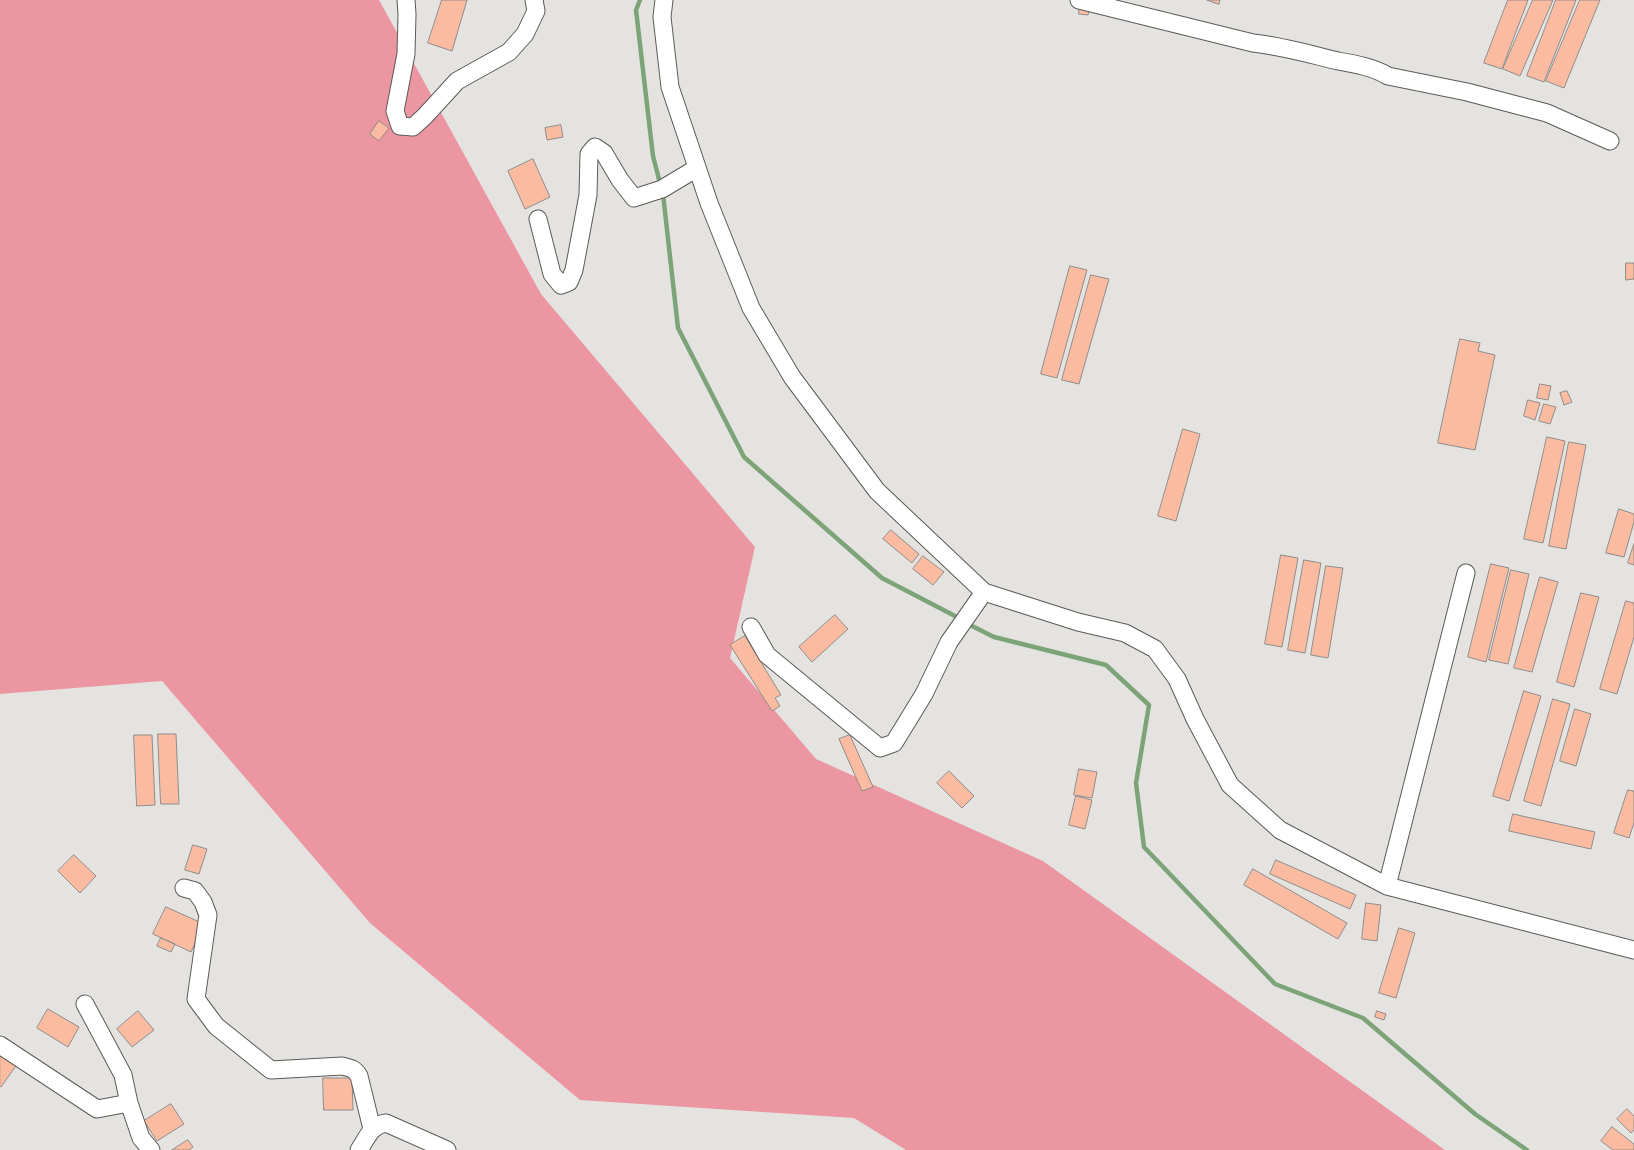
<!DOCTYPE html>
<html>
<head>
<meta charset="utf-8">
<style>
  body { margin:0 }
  canvas { display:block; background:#e4e3e0 }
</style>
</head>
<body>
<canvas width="1634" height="1150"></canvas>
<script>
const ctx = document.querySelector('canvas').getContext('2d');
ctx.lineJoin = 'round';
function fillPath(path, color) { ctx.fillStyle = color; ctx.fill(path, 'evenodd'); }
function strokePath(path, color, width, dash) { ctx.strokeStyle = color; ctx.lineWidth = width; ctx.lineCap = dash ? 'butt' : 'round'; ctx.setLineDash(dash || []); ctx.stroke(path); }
fillPath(new Path2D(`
  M0,0H379L541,294L755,547L730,658L816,759L1043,861L1445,1150H906L854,1118L580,1100L370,923L162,681L0,694Z`), '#eb96a1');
strokePath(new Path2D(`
  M640,0L636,10L653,156L660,183
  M663,194L678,328L744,457L882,578L955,616
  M970,625L994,637L1106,665L1149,705L1136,783L1144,847L1275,984L1363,1018L1475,1114L1527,1150`), '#7ca478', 4.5);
const building = new Path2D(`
  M442,0H467L452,51L428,43Z
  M1207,0H1220L1219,4Z
  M1508,0H1528L1502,69L1484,63Z
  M1533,0H1553L1520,76L1503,69Z
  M1556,0H1576L1544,82L1527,76Z
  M1580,0H1600L1564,88L1546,81Z
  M1080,3L1090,5L1088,15L1079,14Z
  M379,121L389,128L379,141L370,134Z
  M561,125L563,137L547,140L545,128Z
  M533,159L550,197L525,209L508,171Z
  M1626,263H1634V279L1626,280Z
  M1070,266L1087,270L1057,378L1041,374Z
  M1091,275L1109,279L1079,384L1062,380Z
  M1460,339L1480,343L1478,351L1495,355L1475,450L1438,443Z
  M1540,384L1551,386L1548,400L1537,398Z
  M1567,391L1572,402L1564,405L1560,393Z
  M1528,400L1540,403L1535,420L1524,416Z
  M1544,404L1556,407L1550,424L1539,421Z
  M1183,429L1200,434L1176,521L1158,516Z
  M1547,437L1565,441L1543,543L1524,539Z
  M1569,442L1586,445L1566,549L1549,546Z
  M1619,509L1634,514V522L1624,557L1606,553Z
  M891,530L919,554L912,563L883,539Z
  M1634,544V565L1628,563Z
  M1281,555L1298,558L1282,647L1265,644Z
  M923,556L944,572L933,585L913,569Z
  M1304,560L1321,563L1305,653L1288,650Z
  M1491,564L1509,568L1486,662L1468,657Z
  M1326,566L1343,568L1328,658L1311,655Z
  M1511,570L1529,574L1508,664L1489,660Z
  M1540,577L1558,582L1532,672L1514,668Z
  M1581,593L1599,597L1574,687L1557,682Z
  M1626,601L1634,603V637L1617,694L1600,689Z
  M835,615L848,629L812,662L799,647Z
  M745,636L781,695L775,698L780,706L772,711L730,645Z
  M1524,691L1541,696L1509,801L1493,796Z
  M1553,699L1570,704L1541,806L1524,801Z
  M1575,709L1591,714L1576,766L1560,761Z
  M158,734H176L179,804H161Z
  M134,735H152L155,805L137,806Z
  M850,735L873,787L862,791L839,739Z
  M1079,769L1097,772L1092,798L1074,795Z
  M949,771L974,796L962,808L937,783Z
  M1628,790L1634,791V823L1629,838L1614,833Z
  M1076,796L1092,800L1085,829L1069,825Z
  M1513,814L1595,832L1591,849L1509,831Z
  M193,845L207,849L199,874L185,870Z
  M74,855L96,876L80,893L58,871Z
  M1276,860L1356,895L1350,909L1270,874Z
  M1253,869L1347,923L1338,939L1244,885Z
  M1366,903L1381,905L1377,941L1362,939Z
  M166,907L204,924L191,952L153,934Z
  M1399,928L1415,933L1396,998L1379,993Z
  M161,938L175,944L171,952L157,946Z
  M48,1009L79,1027L68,1047L37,1028Z
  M138,1011L154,1030L132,1047L117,1029Z
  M1377,1011L1386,1014L1384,1020L1375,1017Z
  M0,1050L18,1063L1,1087L0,1086Z
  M323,1078H352L353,1110H324Z
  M171,1104L184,1124L157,1141L144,1121Z
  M1627,1109L1634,1116V1130L1631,1133L1617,1119Z
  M1612,1127L1634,1144V1150H1613L1601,1141Z
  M188,1140L193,1147L189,1150H172Z`);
fillPath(building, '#fbbba0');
strokePath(building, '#8f8c8b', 1);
const street = new Path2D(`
  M406,0L407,14L406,54L395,111L400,126L413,127L425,116L457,81L509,52L525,34L536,11L534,0
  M664,0L662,17L670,87L709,203L751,308L792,377L877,491L984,592L1078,622L1125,633L1155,649L1177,679L1195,719L1230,785L1280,830L1387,886L1634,950
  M1079,0L1253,43C1282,46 1309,54 1338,61C1355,64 1373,67 1388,76L1467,92L1547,113L1610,141
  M538,219L552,274L561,285L569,282L574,270L588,195L589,154L595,147L604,153L620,180L634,198L662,189L697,168
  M751,627L767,655L880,748L894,743L924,694L949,642L984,592
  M1387,886L1466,573
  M184,888L195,891L203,902L208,915L196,999L216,1026L271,1070L342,1066C351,1068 355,1069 359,1076L372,1129
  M85,1004L123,1075L129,1103L141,1138L151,1150
  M0,1045L97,1109L129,1103
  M359,1150C367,1138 371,1125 386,1123L447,1150`);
strokePath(street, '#5c5a58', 19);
strokePath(street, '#fff', 17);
</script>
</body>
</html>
